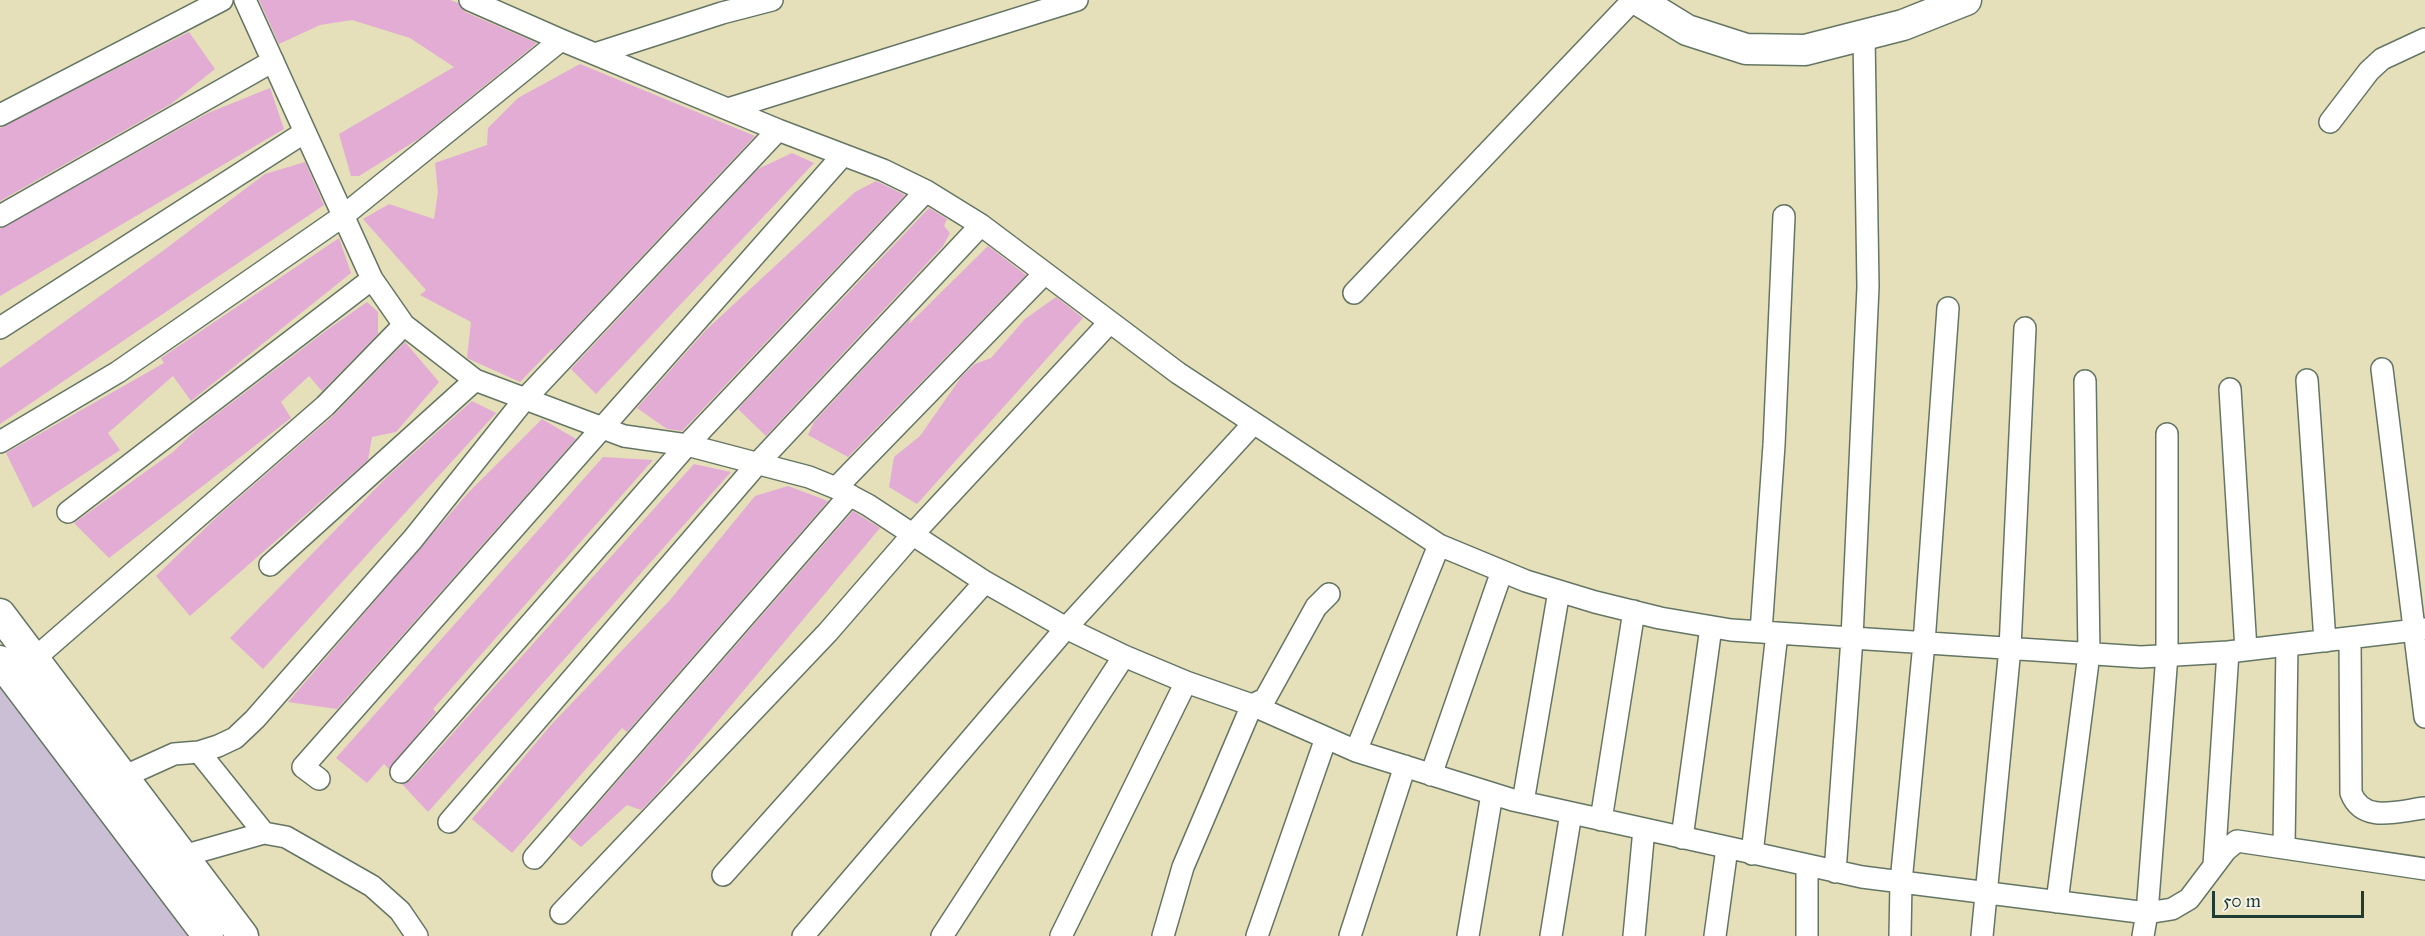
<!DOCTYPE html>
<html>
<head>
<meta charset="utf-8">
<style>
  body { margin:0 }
  #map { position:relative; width:2425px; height:936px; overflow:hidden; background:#e5dfba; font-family:"IM FELL Great Primer",serif }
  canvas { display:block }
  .scale { position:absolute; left:2212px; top:891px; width:152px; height:27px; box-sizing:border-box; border:3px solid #1f3d34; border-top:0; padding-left:8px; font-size:18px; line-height:21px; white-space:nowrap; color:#1f3d34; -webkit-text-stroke:4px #f7f3e8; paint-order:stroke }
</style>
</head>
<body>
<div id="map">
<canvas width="2425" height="936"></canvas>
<div class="scale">50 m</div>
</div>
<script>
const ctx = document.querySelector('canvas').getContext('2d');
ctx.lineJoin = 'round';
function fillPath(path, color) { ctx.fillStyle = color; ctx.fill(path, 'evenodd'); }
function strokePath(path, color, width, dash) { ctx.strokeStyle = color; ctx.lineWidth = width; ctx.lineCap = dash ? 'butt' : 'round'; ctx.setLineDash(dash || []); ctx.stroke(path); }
fillPath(new Path2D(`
  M0,677L187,936H0Z`), '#cbbfd5');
fillPath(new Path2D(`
  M259,0H450L458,3L465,12L537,43L420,138L359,176H351L339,134L454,67L410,38L352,20L320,25L279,44Z
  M189,32L215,69L171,104L0,201V128Z
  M580,64L755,136L553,351L552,349L520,382L467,358L471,322L420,295L426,290L363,219L389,204L434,219L438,192L435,163L487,145L488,128L518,98Z
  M270,88L284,129L0,296V229L208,113Z
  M792,153L814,163L596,394L571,369L758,169Z
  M305,162L324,205L0,424V368L160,253L265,174Z
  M876,181L905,195L682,431L667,429L637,408L706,330L855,192Z
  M929,208L947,219L944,226L950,233L943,246L766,436L738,409Z
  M339,238L351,273L191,401L173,376L108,433L120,450L33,508L6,453L164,363L161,358Z
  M988,246L1026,275L848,457L808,435L814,422L911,318L909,324Z
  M1056,297L1083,318L917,504L889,487L894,457L920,436L962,376L975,364L991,358L1025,319Z
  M367,302L378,312V334L322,391L309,376L281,402L291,418L109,558L74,523L173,452L196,430L327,330Z
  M405,342L439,382L396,432L372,437L368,460L190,616L156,576L218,516L333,416Z
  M472,401L496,413L263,669L230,638L388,476Z
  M542,419L576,439L337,709L288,702L468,493Z
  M603,457L653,460L433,709L436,712L389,769L384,764L367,783L336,758Z
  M694,464L731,472L428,812L402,784L411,780Z
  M788,486L828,501L627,732L622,728L512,853L472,819L551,725L670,600L755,496Z
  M853,511L880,528L655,796L641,810L627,805L581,847L569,837Z`), '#e2acd5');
const street = new Path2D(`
  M245,0L372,279L404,325L475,380L624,436L687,445L809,477L836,488L868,505L985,582L1066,628L1124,656L1186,682L1252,705L1356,751L1513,800L1862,877L2147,913L2172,909L2189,899L2226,850L2237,841L2425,869
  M470,0L561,40L778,130L883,170L926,191L981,225L1178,373L1439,545L1526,581L1595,602L1660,618L1731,630L2141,657L2228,652L2425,629
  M595,54L722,13L772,0
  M728,109L1077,0
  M0,115L222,0
  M2330,122L2369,71L2382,59L2425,39
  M0,216L273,61
  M1354,293L1633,0
  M0,328L305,132
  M2382,369L2425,717
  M2307,380L2325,641
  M2230,389L2246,650
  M0,442L118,372L343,216L561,40
  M836,488L1045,273
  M68,512L372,279
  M270,565L475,380
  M1761,632L1774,445L1784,216
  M2350,638L2351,793C2363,824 2398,811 2425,808
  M34,659L325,406L404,325
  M1356,751L1439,545
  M199,752L264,833
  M401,772L687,445L926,191
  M1431,775L1502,571
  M123,777L174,754L199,752L218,746L235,738L255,719L413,539L524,400L778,130
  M319,779L303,767L843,155
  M1523,802L1559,591
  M1601,820L1634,611
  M449,822L758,463L981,225
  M1682,838L1711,627
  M2284,847L2287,645
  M1752,854L1777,633
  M183,856L264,833L286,837L372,886L400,911L417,936
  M534,858L850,495
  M2214,865L2228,652
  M1835,872L1852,638L1868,287L1864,35
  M723,875L985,582
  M2057,902L2089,654L2085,381
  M561,913L828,632L913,534L1110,322
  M803,936L1066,628L1254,423
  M942,936L1124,656
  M1061,936L1186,682
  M1163,936L1183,867L1252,705L1265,699L1316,607L1329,594
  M1257,936L1326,738
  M1350,936L1405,766
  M1468,936L1492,794
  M1551,936L1571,813
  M1634,936L1644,829
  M1715,936L1727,848
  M1807,936V865
  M1900,936L1901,882L1924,643L1948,308
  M1982,936L2010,648L2025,328
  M2143,936L2147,913L2167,655V434`);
const secondary = new Path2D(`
  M1638,0L1687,30L1746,49L1805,50L1903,25L1966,0
  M0,614L243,936
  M0,661L208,936`);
strokePath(street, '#647663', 24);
strokePath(secondary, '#647663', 33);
strokePath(street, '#fff', 21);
strokePath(secondary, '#fff', 30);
</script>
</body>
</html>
